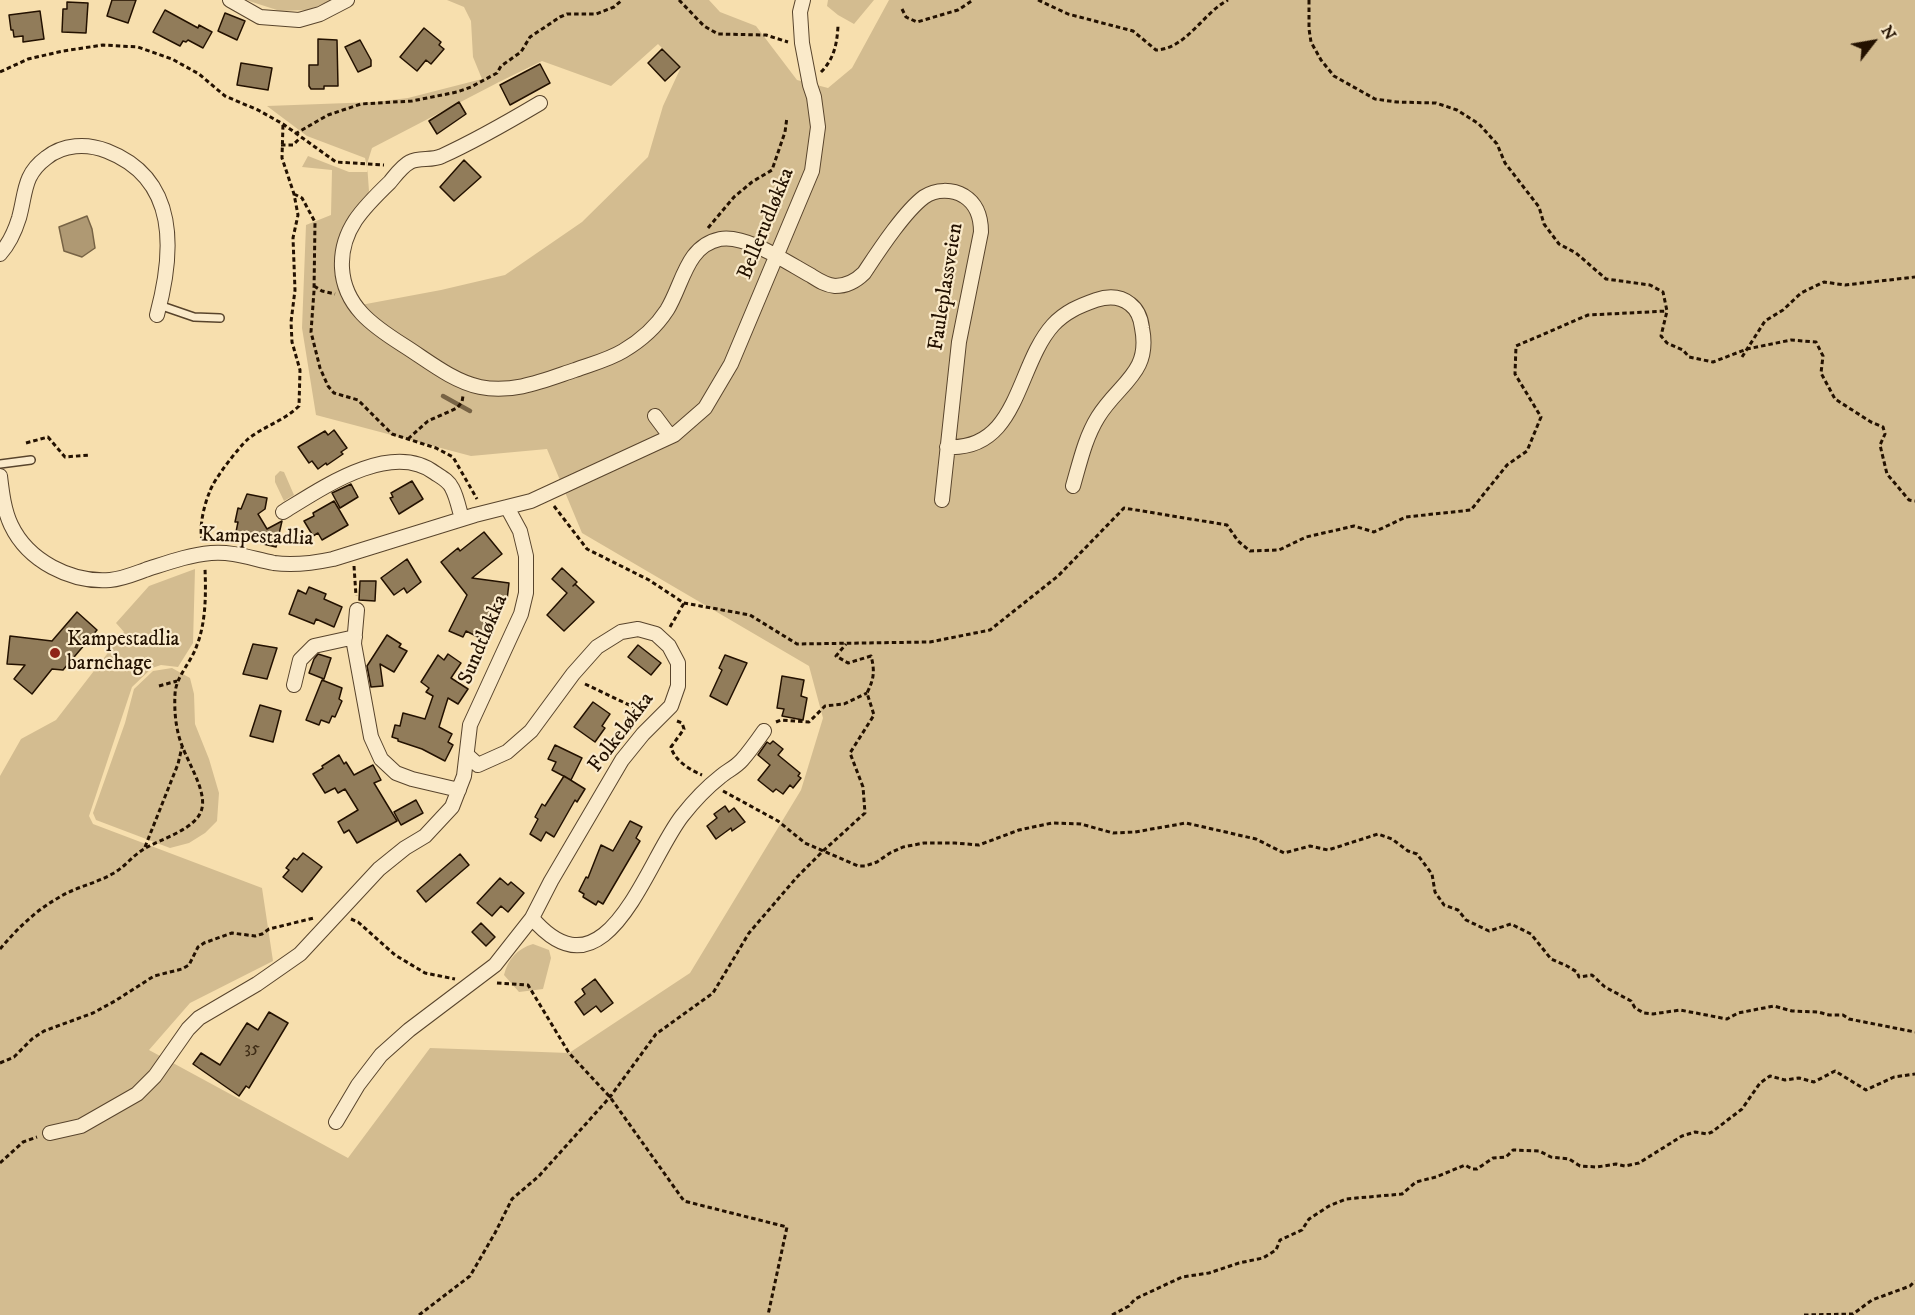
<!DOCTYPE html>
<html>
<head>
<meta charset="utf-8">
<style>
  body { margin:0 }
  #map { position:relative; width:1915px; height:1315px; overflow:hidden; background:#f7dfae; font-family:"IM FELL DW Pica",serif }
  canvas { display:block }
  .north { position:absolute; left:1843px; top:12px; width:60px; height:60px; -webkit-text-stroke:4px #faeaca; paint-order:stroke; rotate:59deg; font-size:16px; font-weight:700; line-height:24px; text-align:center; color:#231100 }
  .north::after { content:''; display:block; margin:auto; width:21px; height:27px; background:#231100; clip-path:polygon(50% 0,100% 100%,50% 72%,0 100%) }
</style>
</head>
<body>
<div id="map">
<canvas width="1915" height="1315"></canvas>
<div class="north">N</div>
</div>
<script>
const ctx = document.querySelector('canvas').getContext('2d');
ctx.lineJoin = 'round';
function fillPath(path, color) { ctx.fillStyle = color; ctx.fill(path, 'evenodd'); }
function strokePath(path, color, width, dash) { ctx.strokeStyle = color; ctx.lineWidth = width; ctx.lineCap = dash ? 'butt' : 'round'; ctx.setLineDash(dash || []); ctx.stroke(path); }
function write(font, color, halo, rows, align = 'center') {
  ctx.font = font + ' "IM FELL DW Pica",serif'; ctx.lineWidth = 4.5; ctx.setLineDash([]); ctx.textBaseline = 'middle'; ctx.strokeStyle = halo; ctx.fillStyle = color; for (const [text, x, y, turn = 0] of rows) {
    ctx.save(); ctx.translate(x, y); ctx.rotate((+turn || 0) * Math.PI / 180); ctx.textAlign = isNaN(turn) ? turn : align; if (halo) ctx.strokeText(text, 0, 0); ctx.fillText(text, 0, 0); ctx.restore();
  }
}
fillPath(new Path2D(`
  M246,0H332L308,10L280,11Z
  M447,0H709L720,12L756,26L797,80L828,88L852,68L889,0H1915V1315H0V776L21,739L56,720L124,632L116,623L149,586L195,569L193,643L178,667L161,665L152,668L132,687L89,816L93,824L262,888L273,961L190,1003L149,1050L348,1158L430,1048L569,1053L690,973L801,790L823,718L809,666L582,533L547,449L471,456L316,415L302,328L306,225L331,215L332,170L302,167L308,156L349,172H368L365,158L307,136L267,106L375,102L408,98L482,79L473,57L471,21L464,7ZM658,44L681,67L663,106L648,157L582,222L505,275L441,290L350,307L337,281L369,191L367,164L372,148L499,82L542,61L611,86Z
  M828,0H874L854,24L838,15L827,6Z
  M280,471L284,472L294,495L284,501L275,482V476Z
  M172,668L190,678L194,694L195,724L209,759L219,793L217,821L205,833L189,843L170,848L96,820L93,813L125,723L134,689L153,671Z
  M533,944L549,950L551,958L543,989L519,992L504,975C508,959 517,949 533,944Z`), '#d3bc90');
const water = new Path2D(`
  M87,216L92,229L95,248L82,257L64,251L59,227Z`);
fillPath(water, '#af9973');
strokePath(water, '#776345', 1.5);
strokePath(new Path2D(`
  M443,396L470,411`), '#776345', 4.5);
const building = new Path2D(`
  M112,0H136L128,23L107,16Z
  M67,2L88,3L86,33L62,32L63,9H67Z
  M165,10L198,28L199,25L212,32L203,48L188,40L186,42L183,41L180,46L153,32Z
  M40,11L44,39L23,42V36L14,37L13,30H11L9,15Z
  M225,13L245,21L237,40L218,31Z
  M424,28L441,42L439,45L444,49L431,64L426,60L417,71L400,57Z
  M318,39L337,40L338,86H324V89H311L309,86V65H318Z
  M360,40L371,60V66L358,72L345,47Z
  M662,49L680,67L665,81L648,63Z
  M241,63L272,68L268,90L237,85Z
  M540,64L550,83L510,105L500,85Z
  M459,102L466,114L437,134L429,121Z
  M464,160L481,177L454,201L440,187Z
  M334,430L347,448L341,452L343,454L327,465L326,463L318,469L312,461L309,463L298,447L325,431L328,435Z
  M412,481L423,499L399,514L390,498L393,497L391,493Z
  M351,484L358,497L340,508L332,493Z
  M247,494L267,498L265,509L258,514L267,529L282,521L276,547L259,543L260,538L236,532L238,522H235L238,508L241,509Z
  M334,501L348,525L322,540L318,533L313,536L304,521L314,516L313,513Z
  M484,532L502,554L472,578L509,583L507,600L498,599L480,638L466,631L463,637L449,631L467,595L441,562L458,548L460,551Z
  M407,559L421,582L407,593L404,588L394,595L381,578Z
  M562,568L577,582L573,586L575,584L594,602L564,631L547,615L567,593L552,579Z
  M360,581H376L375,601L359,600Z
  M309,587L326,594L324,599L342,607L334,627L316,619L314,624L289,614L298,590L306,594Z
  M77,612L97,630L63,670L52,669L32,694L14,679L25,665L7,664L10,636L52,641Z
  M387,635L401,644L399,647L407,651L394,672L380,664L383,686L371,687L367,666Z
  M253,644L277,648L267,679L243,674Z
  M638,645L661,663L651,675L628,657Z
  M318,654L331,658L324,679L309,673L314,659Z
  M448,654L461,663L451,678L468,689L458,704L448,698L439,727L452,734L448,742L453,745L445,761L422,749L398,741V739L392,737L395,725L400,726L403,713L425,719L433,696L426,692L429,688L421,682L438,655L444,660Z
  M725,655L747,663L727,705L710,696L722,670L719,668Z
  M782,676L804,680L801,696L807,698L803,720L782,716L784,709L777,708Z
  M322,680L342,688L339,699L342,701L335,717L332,716L329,723L321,720L319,725L306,720Z
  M593,702L610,714L602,726L605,728L595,742L574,727Z
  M260,705L281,711L273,742L250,736Z
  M773,741L783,749L778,755L800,773L798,776L801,778L793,788L790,785L783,794L776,789L773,792L758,780L770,765L758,755L767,742L770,744Z
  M555,745L582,758L571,780L552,770L556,762L548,759Z
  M339,755L344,764L346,762L354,775L373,765L381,780L374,783L397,821L357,843L349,830L344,833L338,822L358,810L345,789L338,793L335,788L325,793L313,774L323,768L322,766Z
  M564,776L585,789L577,802L575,800L554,837L546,832L541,841L530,834L538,819L535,817L542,804L545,806Z
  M416,800L423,813L401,825L394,812Z
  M725,806L729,812L734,808L745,822L732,831L731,828L716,839L707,826L717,818L714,814Z
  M630,821L642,827L636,838L640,841L603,904L598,901L596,905L583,897L584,894L579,891L586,877L588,878L601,845L613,851Z
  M303,853L322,867L302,892L283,877L289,870L286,868L294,858L297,860Z
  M460,854L469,865L426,902L417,891Z
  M500,878L508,885L511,882L524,893L508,912L501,906L492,916L477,903Z
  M481,923L495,937L486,946L472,932Z
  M595,979L613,1003L601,1012L596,1006L584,1015L575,1002L585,994L582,989Z
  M269,1012L288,1023L249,1088L246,1086L239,1096L193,1064L201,1053L220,1065L247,1023L258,1030Z`);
fillPath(building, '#917c5a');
strokePath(building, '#231100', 1.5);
const service = new Path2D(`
  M159,305L194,317L220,318
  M0,464L31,460`);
const minor = new Path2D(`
  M230,0L260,17L299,20L320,14L347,0
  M540,103C508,122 475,141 442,156C432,161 419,157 410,162C402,166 395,176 390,182C364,207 340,230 342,268C344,306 373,326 403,345C427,360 452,381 480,387C513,394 545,380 575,370C591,364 608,360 623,351C640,341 656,327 667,310C683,284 686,246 720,239C746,234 788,263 810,275C818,280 825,285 835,286C847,286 856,281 864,273C878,252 904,212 924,197C936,189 952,189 964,196C977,204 981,217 981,232L959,342L942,500
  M0,254C9,244 15,231 19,218C26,193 23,175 46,158C63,144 87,143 107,151C179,179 174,252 157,315
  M655,416L670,436
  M947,447C1019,451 1016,366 1053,325C1065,312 1079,306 1096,300C1108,296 1120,296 1130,304C1138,310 1141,319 1142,328C1151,373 1119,383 1098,417C1085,438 1080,462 1073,486
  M0,476C2,493 4,510 11,525C28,561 71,583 110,580C122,579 134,574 145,570C167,563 188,555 211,553C233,551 253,559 274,563C295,566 314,563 333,559L475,515L531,501L674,435L705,408L731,364L812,171L818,127L814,97L810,85L802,43L800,12L803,0
  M283,512C322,488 391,440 435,473C441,477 449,481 452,488C457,497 459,509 462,519
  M357,610L354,644L371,737L381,759L396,773L412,779L459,790
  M294,685L300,660L314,646L355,637
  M532,918C606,1004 646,862 682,816C693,802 706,788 720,777C727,771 736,767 742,760C750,751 757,741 764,731
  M336,1122L358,1085L381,1055L409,1030L495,965L532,918L551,881L622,760L643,734L671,706L678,686V663L669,646L656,634L638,629L621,632L597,647L573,674L531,731L507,752L478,765L467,755
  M50,1133L81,1126L137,1094L155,1076L188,1029L199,1018L257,984L300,954L379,869L405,848L425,836L452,807L464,776L470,725L521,614L526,593V556L520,531L507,507`);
strokePath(service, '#58442c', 10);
strokePath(minor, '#58442c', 16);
strokePath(new Path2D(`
  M679,0L704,26L718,34L766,35L788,42
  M1038,0L1068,14L1133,31L1156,50C1186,49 1203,13 1228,0
  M1309,0V29L1311,42L1321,60L1334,76L1375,99L1397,102L1436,103L1457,110L1479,124L1497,144L1505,163L1539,207L1544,224L1559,244L1576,253L1606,279L1650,285L1663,292L1667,311L1661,336L1667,343L1683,350L1689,357L1713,362L1747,349L1791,340L1816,342L1823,356L1821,373L1835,399L1871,422L1883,427L1885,434L1880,445L1887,474L1909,500L1915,501
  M902,9L906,17L917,22L958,10L973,0
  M0,72L28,59L63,51L103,45L138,47L172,59L199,74L225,96L258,110L283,124L336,162L384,165
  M821,72C834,59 837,44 838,26
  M295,134L328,115L361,104L412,101L457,92L471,87L497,73L501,66L521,52L530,37L560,17L567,14H596L614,7L622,0
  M281,145H293L300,138
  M294,194L302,198L315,222L314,291L311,332L320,368L328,386L334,393L358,400L392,434L436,448L453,457L477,499
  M708,228L734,197L752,182L772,170L785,132L787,117
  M314,286L322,291L335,294
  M1742,357L1765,321L1783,310L1801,293L1824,282L1845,285L1915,277
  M408,439L428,421L457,408L462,402L463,396
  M26,443L48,437L65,457L90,455
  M554,506L587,549L649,580L684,603L750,615L797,644L930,642L990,630L1058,576L1124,508L1227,525L1238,541L1250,551L1279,550L1306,537L1354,526L1374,532L1406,517L1471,510L1507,465L1527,451L1541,417L1515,374L1516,346L1588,315L1667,311
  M202,541C199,526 204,505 210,491C214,479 239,447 248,439C264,426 284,421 299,406L300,370L292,342L291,322L295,290L293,238L298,215L294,194L282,158L283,124
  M354,566L356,596
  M670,627L684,603
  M585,684L644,712
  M159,686L177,681
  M677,721L682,723L684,729L671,747C674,760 690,770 702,775
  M776,722L781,720L809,722L825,706L844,704L867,693
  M723,791L778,821L805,843L858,866H865L877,862L890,853L903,847L924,843H955L979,845L1019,830L1052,823L1081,824L1113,833L1135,832L1186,823L1256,839L1284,853L1310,846L1328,850L1378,834L1392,839L1408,851L1417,854L1432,874L1435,892L1444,905L1458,910L1466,920L1489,931L1511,924L1531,934L1551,959L1567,966L1577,972L1579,977L1592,975L1605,987L1631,1001L1635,1008L1644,1013L1653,1014L1680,1010L1727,1019L1738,1013L1774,1006L1792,1011L1818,1012L1829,1015H1843L1849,1019L1915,1032
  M145,847L178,764L182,747
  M351,919L358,922L395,955L425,973L455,979
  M0,949C17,929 35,911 58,898C75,887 95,884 112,874C124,868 132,856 144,849C160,839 198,829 202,808C206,791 189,764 183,748C176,732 174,712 175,694C176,676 191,663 197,645C206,622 206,593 205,569
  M497,983L528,985L569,1053L610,1097L684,1201L787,1227L768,1315
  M0,1063L14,1057L32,1039L44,1031L93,1013L115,1001L154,976L182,969L189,965L198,947L204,943L232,933L255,936L262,934L269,929L314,918
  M0,1163L23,1142L37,1137
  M419,1315L470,1276L495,1233L512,1199L539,1176L610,1097L656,1034L713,993L749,933L797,877L823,851L865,813L863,787L850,753L874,715L867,693C874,679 875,671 871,656L848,663L836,656L846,644
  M1112,1315L1129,1306L1135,1299L1182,1277L1209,1273L1239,1263L1263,1258L1276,1250L1280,1240L1302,1230L1309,1219L1329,1206L1346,1199L1402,1194L1416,1182L1436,1177L1465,1165L1472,1169H1477L1493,1158L1506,1157L1513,1150L1539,1151L1551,1157L1569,1159L1580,1166L1597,1167L1616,1164L1625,1166L1639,1163L1682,1136L1695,1132L1707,1134L1712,1132L1742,1109L1760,1083L1770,1076L1785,1080L1799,1078L1814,1082L1835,1071L1866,1090L1894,1077L1915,1074
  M1804,1315L1853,1314L1872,1300L1910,1286L1915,1281`), '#231100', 3, [4.5, 3]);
strokePath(service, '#faeaca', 7);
strokePath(minor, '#faeaca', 14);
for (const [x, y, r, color] of [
  [55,653,6,"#8f2418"]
]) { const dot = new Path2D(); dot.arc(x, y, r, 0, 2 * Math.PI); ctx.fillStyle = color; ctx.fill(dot); strokePath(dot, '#faeaca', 2); }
write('18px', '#3e2c16', null, [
  ["35",252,1049]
]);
write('21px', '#231100', '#faeaca', [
  ["Bellerudløkka",767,224,-68],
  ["Fauleplassveien",947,287,-81],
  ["Kampestadlia",257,538,2],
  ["Sundtløkka",484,640,-67],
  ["Folkeløkka",622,733,-53]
]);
write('21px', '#231100', '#faeaca', [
  ["Kampestadlia",67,641],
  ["barnehage",67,665]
], 'left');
</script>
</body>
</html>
